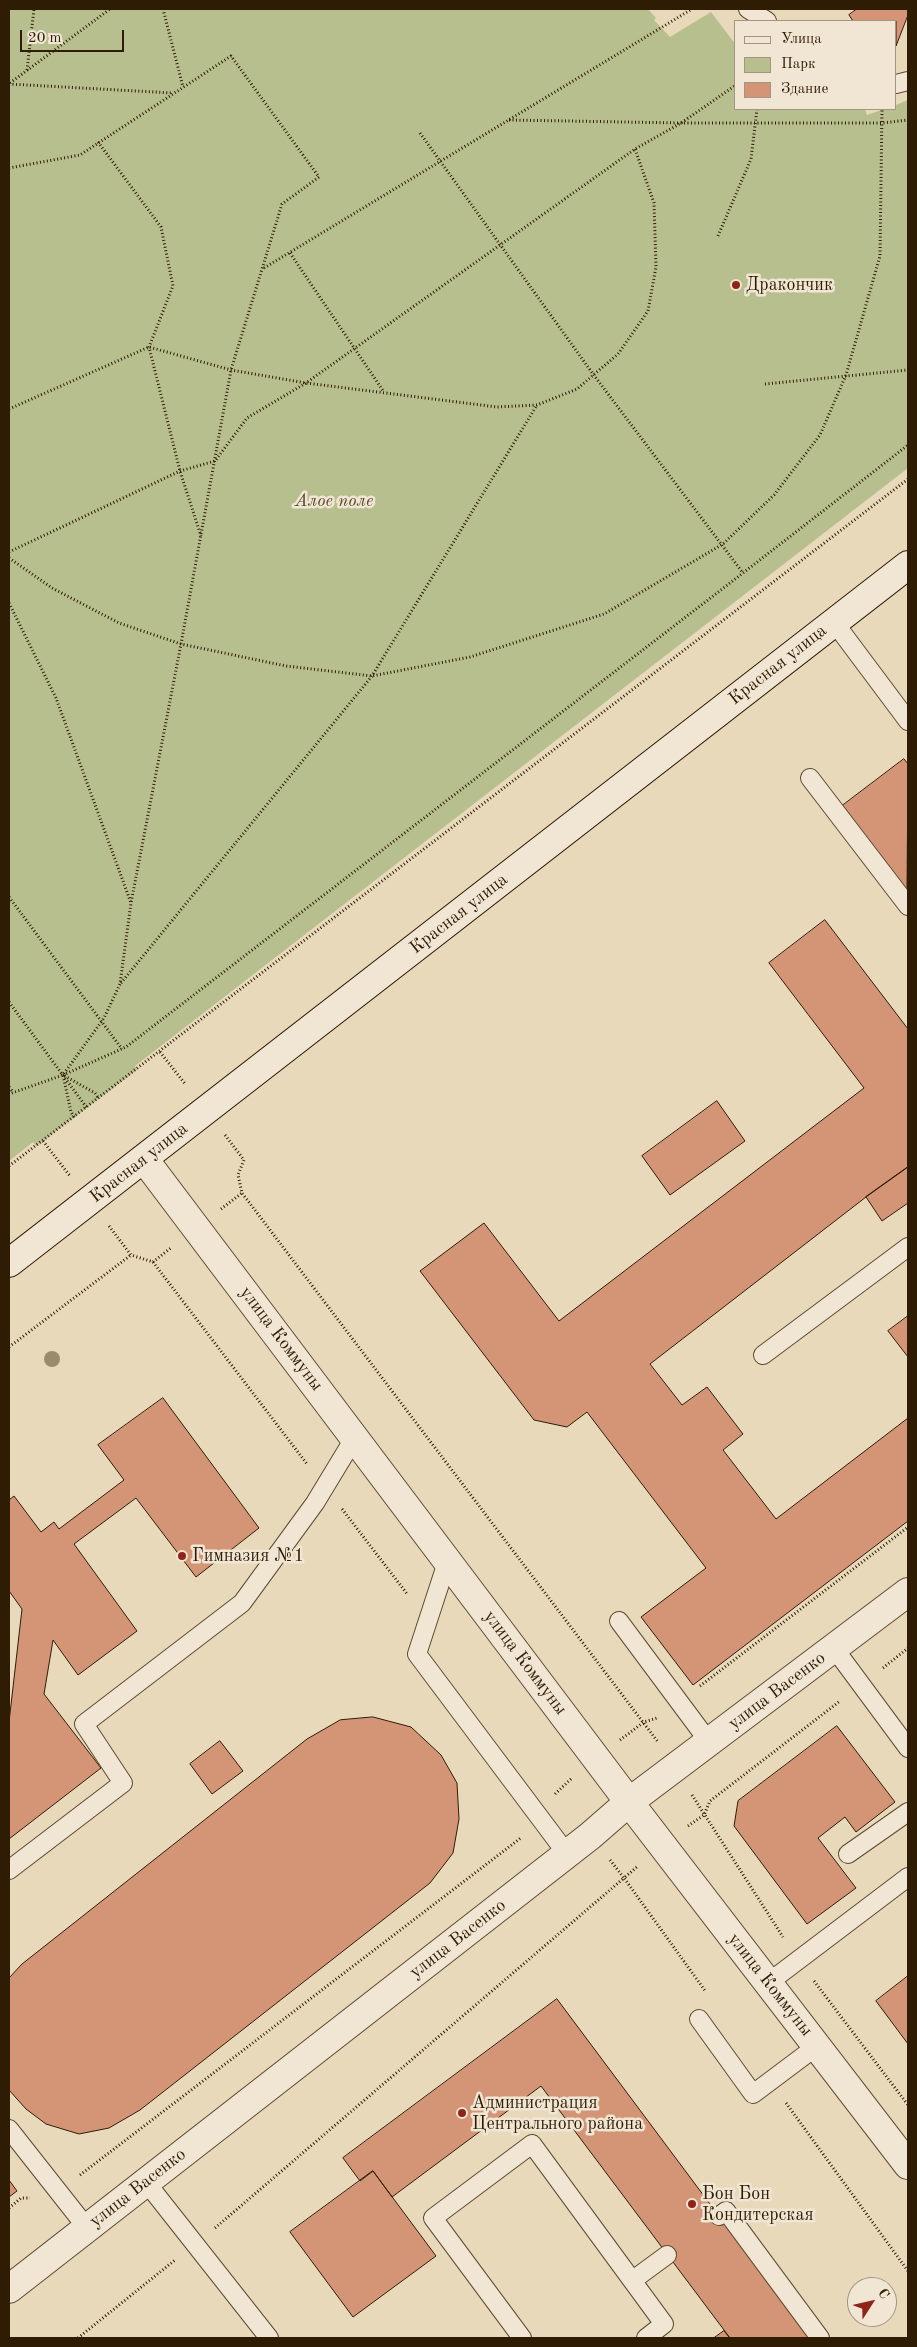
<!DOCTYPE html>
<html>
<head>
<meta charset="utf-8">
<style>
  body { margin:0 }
  #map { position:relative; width:917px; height:2347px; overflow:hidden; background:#e8d9bb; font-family:"Old Standard TT",serif }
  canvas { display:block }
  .frame { position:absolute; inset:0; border:10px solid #2f1c05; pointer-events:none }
  .legend { position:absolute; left:734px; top:20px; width:162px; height:90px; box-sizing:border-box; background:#f0e6d3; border:1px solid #a39581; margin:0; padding:6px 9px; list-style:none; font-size:15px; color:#2f1c05 }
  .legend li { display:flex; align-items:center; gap:10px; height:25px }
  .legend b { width:25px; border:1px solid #a39581 }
  .north { position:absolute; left:847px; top:2277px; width:50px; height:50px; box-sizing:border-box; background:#f0e6d3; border:1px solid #a39581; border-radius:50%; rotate:55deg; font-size:14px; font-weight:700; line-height:20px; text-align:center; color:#2f1c05 }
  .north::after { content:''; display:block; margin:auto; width:18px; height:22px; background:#8f2418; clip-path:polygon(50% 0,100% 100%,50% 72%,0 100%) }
  .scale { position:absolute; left:20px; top:30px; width:104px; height:22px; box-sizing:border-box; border:2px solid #2f1c05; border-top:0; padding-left:6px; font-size:15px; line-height:18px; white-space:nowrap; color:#2f1c05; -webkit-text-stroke:4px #f0e6d3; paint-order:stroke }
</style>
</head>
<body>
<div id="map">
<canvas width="917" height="2347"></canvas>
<div class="frame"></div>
<ul class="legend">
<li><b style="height:6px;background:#f0e6d3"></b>Улица</li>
<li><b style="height:14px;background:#b8bf8e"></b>Парк</li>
<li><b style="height:14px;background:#d49577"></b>Здание</li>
</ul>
<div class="north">С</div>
<div class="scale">20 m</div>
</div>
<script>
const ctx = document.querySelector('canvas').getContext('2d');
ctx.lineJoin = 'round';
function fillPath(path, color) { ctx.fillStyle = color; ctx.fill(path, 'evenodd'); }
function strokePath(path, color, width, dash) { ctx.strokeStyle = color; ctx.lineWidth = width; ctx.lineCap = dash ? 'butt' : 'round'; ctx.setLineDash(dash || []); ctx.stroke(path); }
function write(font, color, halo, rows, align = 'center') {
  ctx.font = font + ' "Old Standard TT",serif'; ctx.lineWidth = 5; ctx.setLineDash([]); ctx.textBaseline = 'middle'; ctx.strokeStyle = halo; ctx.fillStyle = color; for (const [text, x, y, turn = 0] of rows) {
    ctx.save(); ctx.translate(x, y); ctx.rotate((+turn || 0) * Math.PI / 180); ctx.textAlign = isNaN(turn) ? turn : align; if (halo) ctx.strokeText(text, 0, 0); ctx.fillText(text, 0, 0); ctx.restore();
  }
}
fillPath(new Path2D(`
  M9,9H648L656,18L654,20L670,37L711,12L736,45V109H865L867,115L884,109H896V105L908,100V468L135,1066L137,1070L43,1141L36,1146L33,1142L9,1161Z`), '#b8bf8e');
const building = new Path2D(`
  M857,9H908V15L896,46V21H853L849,15Z
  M904,759L908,764L907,890L842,806Z
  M825,920L908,1029V1167L866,1197L650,1364L682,1405L707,1387L743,1434L723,1450L776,1519L908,1418V1521L693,1685L641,1617L706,1568L587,1412L567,1427L534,1420L420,1271L484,1223L559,1321L864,1088L769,963Z
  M717,1101L745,1141L670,1195L642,1156Z
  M908,1167V1203L882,1221L866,1197Z
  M908,1316V1357L888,1331Z
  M163,1398L259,1528L196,1577L136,1498L74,1544L137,1631L78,1675L53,1640L44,1694L101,1768L9,1839V1722L22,1609L9,1591V1500L14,1496L41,1532L54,1522L59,1529L124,1480L98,1445Z
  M373,1717L411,1727L441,1755L457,1783L459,1819L453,1853L430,1883L140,2110L109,2128L79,2134L46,2124L26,2109L9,2090V1978L22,1964L307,1739L340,1720Z
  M837,1726L895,1802L856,1832L845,1817L818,1838L856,1888L807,1924L734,1826L738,1801Z
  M220,1741L243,1771L212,1794L190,1764Z
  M908,1976V2044L876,2001Z
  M557,1999L810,2338H730L541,2086L392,2197L373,2171L360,2181L343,2158Z
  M373,2171L436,2256L353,2317L290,2232Z
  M9,2180L17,2191L9,2197Z
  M724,2331L730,2338H714Z`);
fillPath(building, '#d49577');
strokePath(building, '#2f1c05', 1);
const lane = new Path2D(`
  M748,9L767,21
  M896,84L908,81
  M834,622L908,721
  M810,778L908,906
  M763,1355L908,1247
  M448,1559L417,1654L567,1854
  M619,1621L709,1742
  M834,1648L908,1748
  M848,1854L908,1812
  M9,1870L123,1783L84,1724L242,1603L315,1503L355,1437
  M768,1983L908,1877
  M699,2019L753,2094L817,2046
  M9,2129L87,2228
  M146,2182L269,2338
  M719,2216L726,2211L820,2338
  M633,2280L667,2255
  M522,2338L433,2218L532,2144L664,2324L646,2338`);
const street = new Path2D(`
  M144,1159L629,1802L908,2165
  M9,2289L590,1836L629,1802L908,1592`);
const secondary = new Path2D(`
  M9,1263L908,565`);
strokePath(lane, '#5d4b32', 20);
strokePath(street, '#5d4b32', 30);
strokePath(secondary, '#2f1c05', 30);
strokePath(new Path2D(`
  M163,9L183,87
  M27,70L34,9
  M10,83L110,9
  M9,84L173,93
  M509,120L681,123H882L908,120
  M420,133L593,374L743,573L908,445
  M98,142L161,227L173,286L149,347L180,471L201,536
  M9,168L80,155L231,56L319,177L282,204L231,370L181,644L131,903L120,984L104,1018L63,1075L9,1094
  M718,236L751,159L757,109
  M290,253L384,392
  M264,268L692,9
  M765,384L908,370
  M9,409L149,347L231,370L306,383L497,407L537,405L577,389L618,354L648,311L656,267L654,203L635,149
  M9,552L180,471L215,461L247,418L306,383L635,149L681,123L736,85
  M9,558L52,588L119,623L181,644L286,666L372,676L470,657L604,614L723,544L774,495L820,435L846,375L880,256L882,109
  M9,603L56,698L131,903
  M9,897L122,1049
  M121,983L372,676L537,405
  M9,1002L87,1108
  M160,1052L186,1085
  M63,1075L126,1047L743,573
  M9,1087L13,1092
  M74,1117L71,1112L63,1075L95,1093L99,1099
  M225,1135L244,1160L238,1175L242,1193L658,1742
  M43,1141L70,1176
  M9,1166L908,479
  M221,1209L242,1193
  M109,1226L131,1255L153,1262L307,1464
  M153,1262L172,1247
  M9,1347L131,1255
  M342,1509L408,1595
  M883,1668L908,1648
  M700,1686L908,1527
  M620,1740L644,1722L657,1718
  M555,1794L572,1778
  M692,1795L783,1937
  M688,1826L704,1815L710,1801L840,1701
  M610,1860L624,1878L638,1866
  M814,1981L908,2105
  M786,2103L908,2271
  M80,2175L522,1837
  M9,2208L21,2198H30
  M215,2228L624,1878L706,1992
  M78,2338L175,2260`), '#2f1c05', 3, [1, 2.5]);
strokePath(lane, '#f0e6d3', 18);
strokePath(street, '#f0e6d3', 28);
strokePath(secondary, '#f0e6d3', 28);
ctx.fillStyle = '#998c6d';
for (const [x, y] of [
  [52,1359]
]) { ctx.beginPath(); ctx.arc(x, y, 8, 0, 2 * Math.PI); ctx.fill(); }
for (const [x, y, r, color] of [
  [736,285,5,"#8f2418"],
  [182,1556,5,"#8f2418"],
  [462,2113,5,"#8f2418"],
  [692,2204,5,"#8f2418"]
]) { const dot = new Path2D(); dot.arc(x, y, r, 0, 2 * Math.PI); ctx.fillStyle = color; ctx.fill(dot); strokePath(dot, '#f0e6d3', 2); }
write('18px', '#2f1c05', '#f0e6d3', [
  ["Дракончик",746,285],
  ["Гимназия №1",192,1556],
  ["Администрация",472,2103],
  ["Центрального района",472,2124],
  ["Бон Бон",702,2194],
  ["Кондитерская",702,2215]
], 'left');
write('italic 18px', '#584d2e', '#f0e6d3', [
  ["Алое поле",334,501]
]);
write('18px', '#2f1c05', '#f0e6d3', [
  ["Красная улица",778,665,-38],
  ["Красная улица",459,914,-38],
  ["Красная улица",139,1163,-38],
  ["улица Коммуны",281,1339,53],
  ["улица Коммуны",525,1663,53],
  ["улица Васенко",777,1691,-37],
  ["улица Васенко",458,1939,-38],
  ["улица Коммуны",770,1985,52],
  ["улица Васенко",138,2188,-38]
]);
</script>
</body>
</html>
